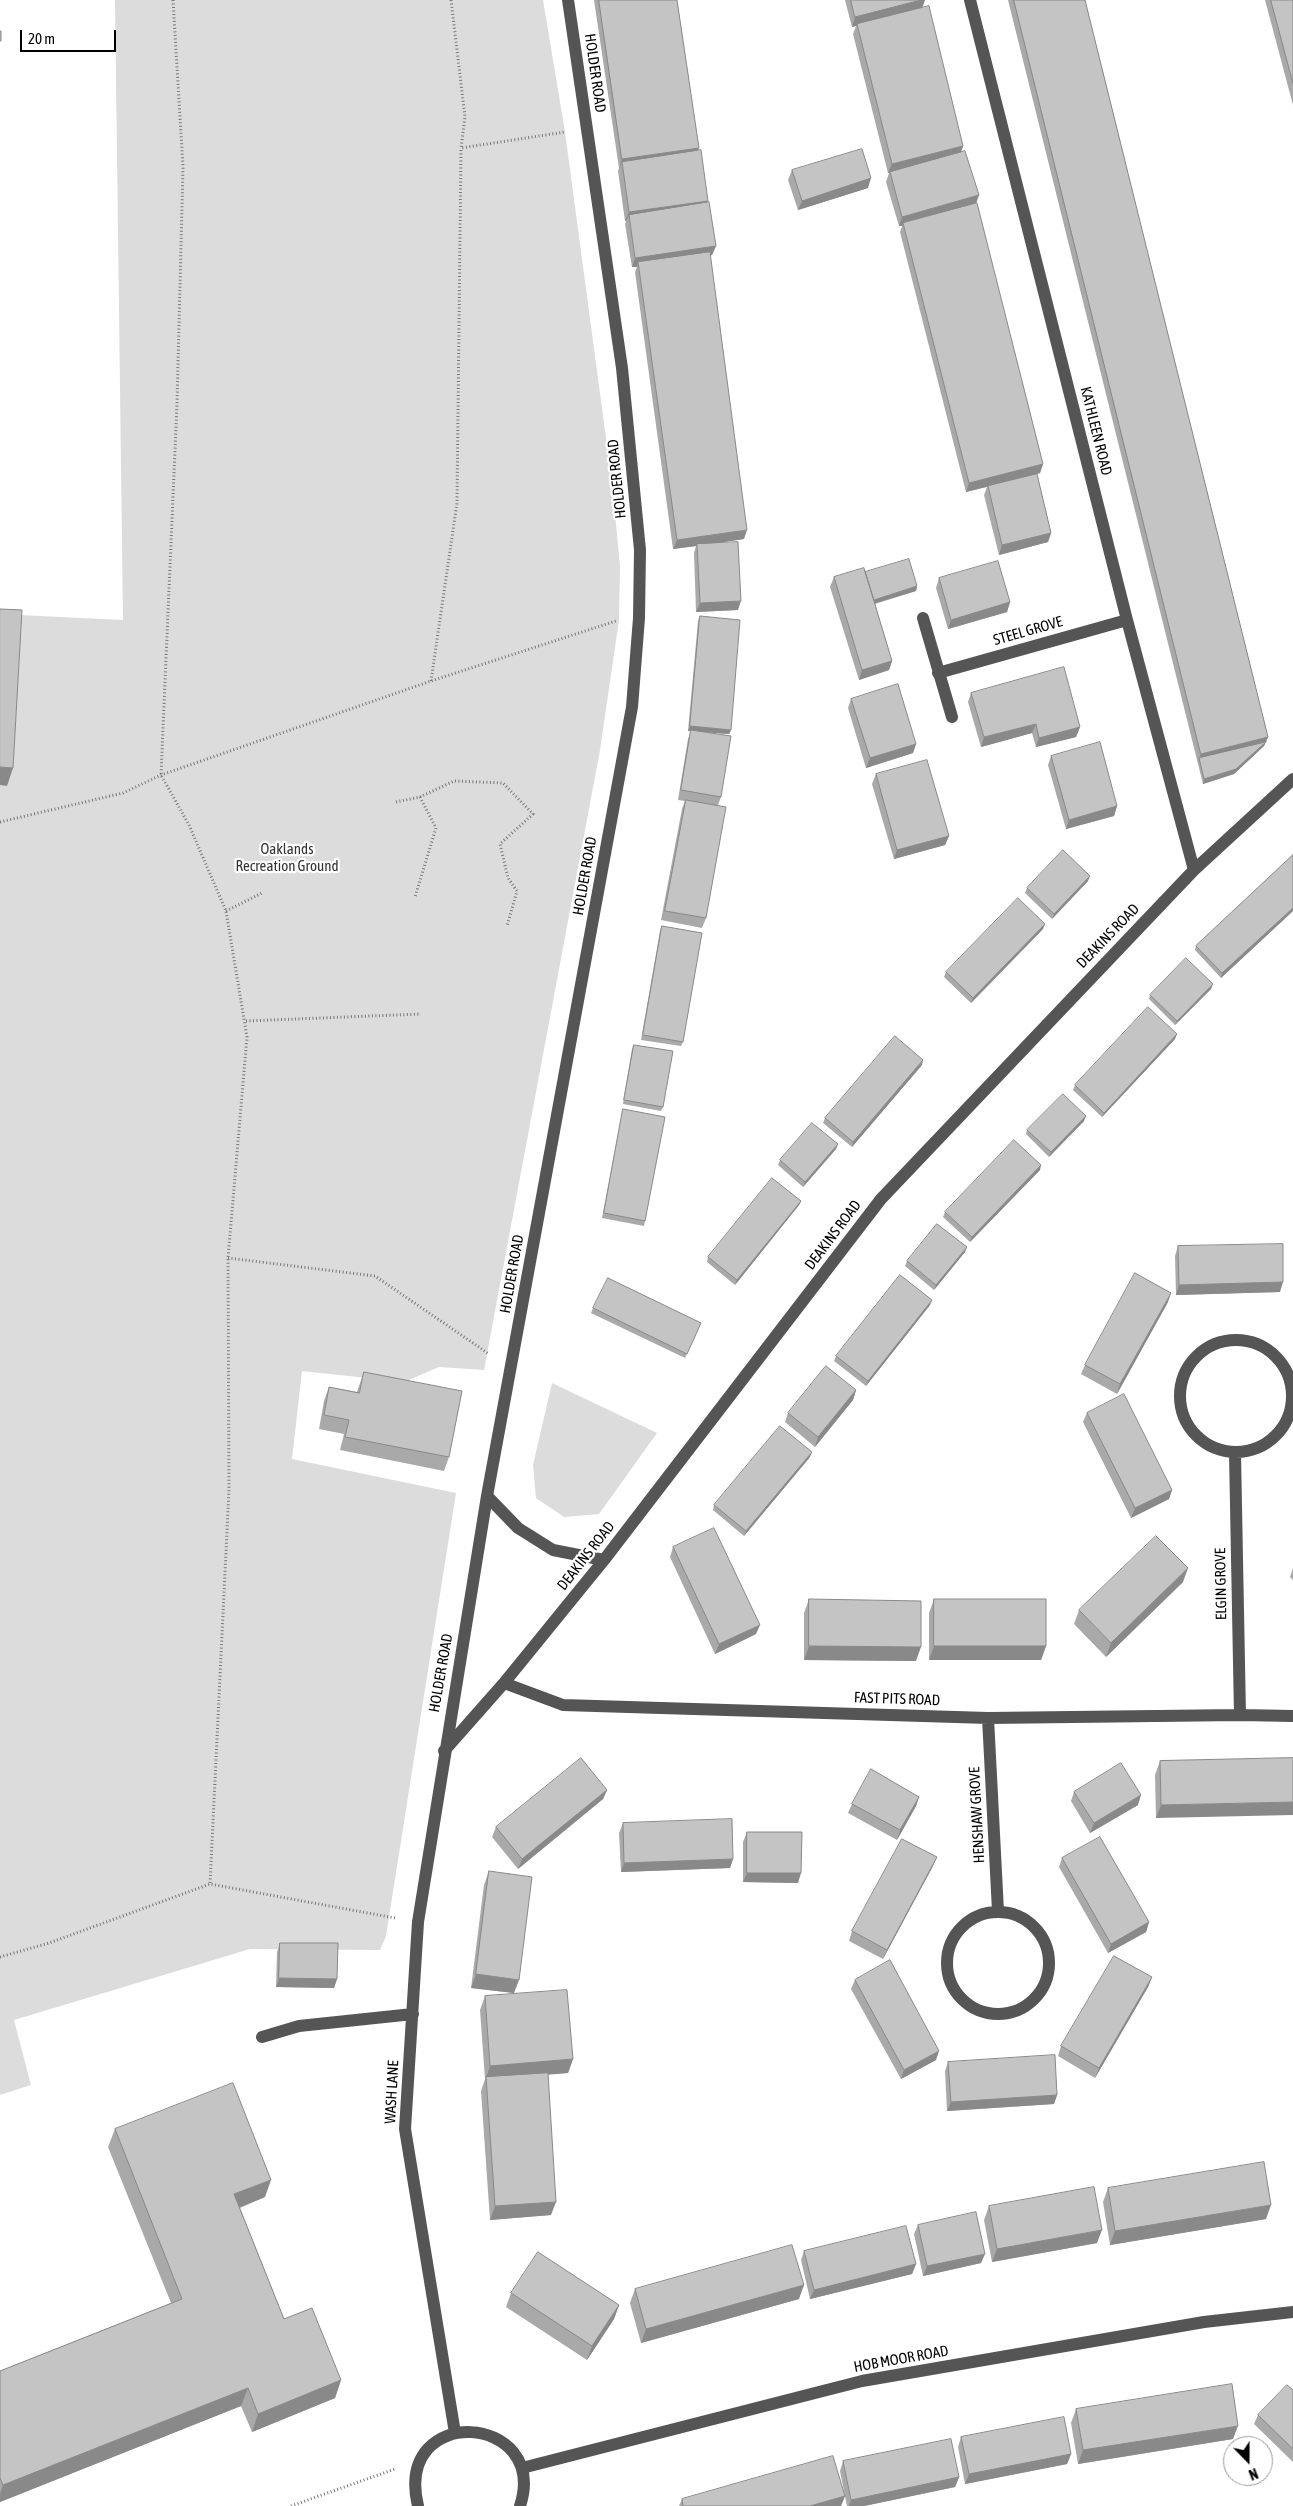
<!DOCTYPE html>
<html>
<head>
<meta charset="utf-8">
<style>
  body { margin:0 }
  #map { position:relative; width:1293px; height:2506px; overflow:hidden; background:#fff; font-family:"Asap Condensed",sans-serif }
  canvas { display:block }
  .north { position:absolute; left:1223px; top:2436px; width:50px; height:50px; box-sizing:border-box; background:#fff; border:1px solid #999; border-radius:50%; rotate:158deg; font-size:14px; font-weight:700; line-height:20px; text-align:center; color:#000 }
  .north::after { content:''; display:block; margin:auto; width:18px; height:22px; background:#000; clip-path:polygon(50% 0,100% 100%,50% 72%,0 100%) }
  .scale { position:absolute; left:20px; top:30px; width:96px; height:22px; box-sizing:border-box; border:2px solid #000; border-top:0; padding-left:6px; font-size:15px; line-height:18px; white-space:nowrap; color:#000; -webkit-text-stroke:4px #fff; paint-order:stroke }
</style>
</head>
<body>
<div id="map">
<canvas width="1293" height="2506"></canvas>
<div class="north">N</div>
<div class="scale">20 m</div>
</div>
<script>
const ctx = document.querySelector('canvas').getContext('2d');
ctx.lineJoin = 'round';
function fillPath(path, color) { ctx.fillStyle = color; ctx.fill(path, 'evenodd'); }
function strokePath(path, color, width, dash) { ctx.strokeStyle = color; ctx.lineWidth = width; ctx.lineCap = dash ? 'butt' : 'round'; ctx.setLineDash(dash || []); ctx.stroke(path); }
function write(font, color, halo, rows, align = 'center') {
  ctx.font = font + ' "Asap Condensed",sans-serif'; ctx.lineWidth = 4.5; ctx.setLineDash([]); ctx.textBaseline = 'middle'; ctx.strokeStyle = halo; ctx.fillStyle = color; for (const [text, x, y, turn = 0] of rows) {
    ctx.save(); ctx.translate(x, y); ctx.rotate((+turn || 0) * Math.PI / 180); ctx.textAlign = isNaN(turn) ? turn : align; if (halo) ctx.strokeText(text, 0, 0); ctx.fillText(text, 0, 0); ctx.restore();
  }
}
fillPath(new Path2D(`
  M115,0H543L565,132L612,483L620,566L619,620L600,750L484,1370L439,1367L404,1382L302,1371L292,1459L456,1493L386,1936L380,1950L250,1949L14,2020L31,2085L0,2095V785L19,615L123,620Z
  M552,1383L657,1433L599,1514L564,1517L536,1498L533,1465Z`), '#dcdcdc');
strokePath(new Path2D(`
  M173,0L183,167L177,404L161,775L189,825L226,911L247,1037L228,1258L229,1490L210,1884
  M451,0L465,117L461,148L565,132
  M431,681L457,503L461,148
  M420,797L454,781L503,783L533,814L500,844L508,878L517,891L507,926
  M396,802L420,797L436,828L415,897
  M0,822L123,793L161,775L431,681L616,621
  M226,911L262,893
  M246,1021L421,1014
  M228,1258L375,1276L489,1354
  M0,1957L49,1943L210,1884L395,1918
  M291,2506L395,2469`), '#777', 3, [1, 2.5]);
strokePath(new Path2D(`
  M970,0L1127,620L1194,870
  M923,618L952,717
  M938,673L1127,620
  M1180 1396a56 56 0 1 1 112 0a56 56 0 1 1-112 0Z
  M1235,1453L1240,1715
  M487,1496L518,1528L553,1550L604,1560
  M504,1683L563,1705L988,1718L1240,1715L1293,1716
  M988,1718L998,1911
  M444,1751L504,1683L604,1560L881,1199L1194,870L1293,779
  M947 1963a51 51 0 1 1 102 0a51 51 0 1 1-102 0Z
  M262,2037L299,2026L413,2014
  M455,2433L405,2129L418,1922L487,1496L632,707L639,618L640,550L622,368L568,0
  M522,2468L862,2381L1204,2322L1293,2312
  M418,2506C393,2402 550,2413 520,2506`), '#555', 12);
fillPath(new Path2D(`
  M594,0H677L698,151L707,203L716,246L712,255L710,256L744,539L716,543L738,610L696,612L694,553L696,546L673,549L635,272L637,267H632L625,224L626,221H625L618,171L619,168Z
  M845,0H925L922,8L963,146L961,152L979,195L976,204L1043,464L1040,473L1037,474L1051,533L1048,542L999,555L984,495L987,487L966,492L900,232L902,226H899L886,182L889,173H888L853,34L856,26L852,27Z
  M1008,0H1085L1268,737L1264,746L1234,774L1203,784Z
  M1265,0H1293V105Z
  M792,170L868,188L798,210L788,180Z
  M865,572L917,586L916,591L875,604L892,661L889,670L859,680L830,587L834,577Z
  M939,578L1010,602L1007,612L948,629L936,588Z
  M700,616L731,730L729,734L704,732L721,797L718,805L706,918L702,928L661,920L682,809L685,801L678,800L688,739L691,731H688L698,621Z
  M971,693L1080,727L1076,737L1036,747L1032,733L981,747L968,702Z
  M851,699L916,744L913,753L866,768L848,708Z
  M1051,756L1117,806L1114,816L1066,829L1048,765Z
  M876,774L949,836L945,845L894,859L872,784Z
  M1293,855V911L1221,978L1195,950L1196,946Z
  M1088,881L1052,919L1025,893L1027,888Z
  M662,926L683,1042L681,1046L641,1040L660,931Z
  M1043,929L971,1003L944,977L946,972Z
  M1211,989L1175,1025L1149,999L1150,995Z
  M1175,1039L1102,1117L1073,1090L1075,1085Z
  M634,1045L663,1107L661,1111L623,1104L632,1049Z
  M922,1065L852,1147L823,1123L825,1118Z
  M623,1109L645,1221L644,1226L602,1218L622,1114Z
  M1084,1121L1049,1157L1026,1134L1027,1130Z
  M836,1149L803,1187L778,1165L780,1160Z
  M1040,1170L970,1242L943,1217L945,1212Z
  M801,1201L799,1205L735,1285L707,1262L708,1257Z
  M1178,1246L1280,1292L1176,1295L1175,1256Z
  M965,1252L934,1290L905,1266L907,1261Z
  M1168,1302L1117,1394L1081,1374L1085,1365Z
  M930,1305L866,1386L834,1361L836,1356Z
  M593,1308L701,1323L685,1358L591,1313Z
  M364,1372L449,1457L444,1471L340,1450L344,1434L319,1429L324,1401L329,1387L357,1392L359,1386Z
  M856,1390L853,1400L815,1447L785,1422L788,1413Z
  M1087,1413L1172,1490L1169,1499L1131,1518L1083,1422Z
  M810,1457L744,1536L713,1510L714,1505Z
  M673,1547L756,1634L715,1654L670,1557Z
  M1293,1568V1580L1290,1577Z
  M1183,1582L1106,1657L1074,1624L1079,1610Z
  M809,1599L916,1661L804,1660V1613Z
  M934,1599L1046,1646L1041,1660H929V1613Z
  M1293,1758L1156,1818L1155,1775L1160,1761Z
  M607,1790L603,1799L518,1869L492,1837L496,1827Z
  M1074,1792L1138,1805L1090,1833L1071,1801Z
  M919,1797L916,1806L897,1840L848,1813L852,1804Z
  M623,1823L733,1859L730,1868L621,1872L619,1833Z
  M747,1832L798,1883L743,1882V1842Z
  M1062,1858L1149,1922L1146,1932L1108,1953L1059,1867Z
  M933,1866L883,1959L849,1941L852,1931Z
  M489,1871L514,1993L471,1988L484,1885Z
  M280,1943L337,1979L334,1988L276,1987L277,1952Z
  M1152,1977L1148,1987L1095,2078L1058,2056L1061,2046Z
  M855,1980L936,2060L901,2079L851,1989Z
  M485,1996L573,2059L568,2073L548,2074L551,2215L490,2220L481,2091L485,2079L480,2010Z
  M948,2062L1057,2095L1054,2104L947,2111L945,2071Z
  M115,2129L265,2197L240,2208L284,2319L341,2380L335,2398L252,2432L241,2406L0,2502V2371L171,2303L108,2147Z
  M1108,2188L1266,2219L1110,2245L1103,2202Z
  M989,2206L1097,2243L992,2262L984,2220Z
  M918,2225L981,2263L923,2276L914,2234Z
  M804,2251L916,2264L912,2274L810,2299L801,2260Z
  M635,2289L799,2299L641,2343L630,2303Z
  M511,2293L619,2305L614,2319L587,2360L506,2307Z
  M1293,2390V2462L1254,2424L1258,2415Z
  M1076,2409L1233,2439L1078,2464L1071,2423Z
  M961,2437L1071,2454L1067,2464L965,2484L958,2447Z
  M843,2461L959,2477L955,2487L864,2506H847L840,2471Z
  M845,2496L841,2506H679L682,2499Z`), '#a9a9a9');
fillPath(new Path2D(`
  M921,0H925L922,8L852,27L855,17Z
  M963,146L960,155L888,173L892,164Z
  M699,148L696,157L622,162L619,169L622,159Z
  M871,178L868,188L798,210L802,201Z
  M979,195L975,205L903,223L902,226H899L902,217Z
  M708,201L704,210L629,215L626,221H625L629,212Z
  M716,246L712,255L639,266L638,262L637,267H632L635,258Z
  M1043,464L1040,473L966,492L969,483Z
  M747,530L744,539L697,546V544L696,546L673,549L677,540Z
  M1051,533L1048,542L999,555L1002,545Z
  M917,586L916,591L869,605L871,601Z
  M741,601L738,610L696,612L700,603Z
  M1010,602L1007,612L948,629L951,620Z
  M892,661L889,670L859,680L862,670Z
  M1036,724L1032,733L981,747L984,737Z
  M690,726L731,730L729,734L688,731Z
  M1080,727L1076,737L1036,747L1039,738Z
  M1268,737L1264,746L1234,774L1203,784L1204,779L1199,758L1197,763L1201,754Z
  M916,744L913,753L866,768L870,758Z
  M0,767L13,768L7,786L0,785Z
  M1117,806L1114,816L1066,829L1069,820Z
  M949,836L945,845L894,859L897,850Z
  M1090,876L1088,881L1052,919L1054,914Z
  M1293,908V911L1221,978L1222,973Z
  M1045,924L1043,929L971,1003L973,998Z
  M1213,984L1211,989L1175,1025L1177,1021Z
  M1177,1034L1175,1039L1102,1117L1104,1113Z
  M923,1060L922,1065L852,1147L853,1142Z
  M1086,1116L1084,1121L1049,1157L1051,1152Z
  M838,1144L836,1149L803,1187L805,1182Z
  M1041,1165L1040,1170L970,1242L972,1237Z
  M801,1201L799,1205L735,1285L737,1280Z
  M967,1247L965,1252L934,1290L936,1285Z
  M1283,1282L1280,1292L1176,1295L1179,1285Z
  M1171,1293L1168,1302L1117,1394L1120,1384Z
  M932,1300L930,1305L866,1386L868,1381Z
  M856,1390L853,1400L815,1447L818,1437Z
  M812,1452L810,1457L744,1536L746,1531Z
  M1172,1490L1169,1499L1131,1518L1135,1508Z
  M1188,1568L1183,1582L1106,1657L1111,1643Z
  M760,1625L756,1634L715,1654L719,1644Z
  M809,1646L921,1647L916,1661L804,1660Z
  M934,1646H1046L1041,1660H929Z
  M607,1790L603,1799L518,1869L522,1859Z
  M1141,1795L1138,1805L1090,1833L1094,1823Z
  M919,1797L916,1806L897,1840L900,1830Z
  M1293,1802V1815L1156,1818L1161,1805Z
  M937,1857L933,1866L883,1959L887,1950Z
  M733,1859L730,1868L621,1872L624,1863Z
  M747,1873H801L798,1883L743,1882Z
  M1149,1922L1146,1932L1108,1953L1111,1944Z
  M476,1974L519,1980L514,1993L471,1988Z
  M1152,1977L1148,1987L1095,2078L1099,2068Z
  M279,1978L337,1979L334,1988L276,1987Z
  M939,2051L936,2060L901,2079L904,2070Z
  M573,2059L568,2073L486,2080V2078L490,2066Z
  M1057,2095L1054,2104L947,2111L951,2102Z
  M271,2180L265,2197L228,2212L234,2194Z
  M556,2202L551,2215L490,2220L495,2206Z
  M1271,2205L1266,2219L1110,2245L1115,2231Z
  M1102,2230L1097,2243L992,2262L997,2249Z
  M985,2254L981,2263L923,2276L927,2266Z
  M916,2264L912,2274L810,2299L814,2290Z
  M804,2285L799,2299L641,2343L646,2329Z
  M619,2305L614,2319L587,2360L592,2346Z
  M341,2380L335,2398L252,2432L258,2414Z
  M248,2388L241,2406L0,2502V2494L3,2485Z
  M1238,2426L1233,2439L1078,2464L1083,2450Z
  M1071,2454L1067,2464L965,2484L969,2474Z
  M959,2477L955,2487L864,2506H849L851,2500Z
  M845,2496L841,2506H810Z`), '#898989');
const building = new Path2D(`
  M599,0H677L699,148L622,159Z
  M851,0H921L855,17Z
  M1014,0H1085L1268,737L1201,754Z
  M1271,0H1293V83Z
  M929,6L963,146L892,164L857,24Z
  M0,31H1V41H0Z
  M862,149L871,178L802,201L792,170Z
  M701,150L708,201L629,212L622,162Z
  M965,151L979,195L902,217L890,172Z
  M709,202L716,246L635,258L629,215Z
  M977,203L1043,464L969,483L903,223Z
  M710,252L747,530L677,540L638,262Z
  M1037,474L1051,533L1002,545L988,486Z
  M738,542L741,601L700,603L697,544Z
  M909,559L917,586L874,600L865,572Z
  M998,561L1010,602L951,620L939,578Z
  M864,568L892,661L862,670L834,577Z
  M0,609L22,610L13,768L0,767Z
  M700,616L740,620L731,730L690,726Z
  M1064,667L1080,727L1039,738L1036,724L984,737L971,693Z
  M898,684L916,744L870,758L851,699Z
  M691,730L731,736L721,797L681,790Z
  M1100,742L1117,806L1069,820L1051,756Z
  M1266,742L1236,769L1204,779L1199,758Z
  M927,760L949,836L897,850L876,774Z
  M686,800L726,807L706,918L665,911Z
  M1063,850L1090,876L1054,914L1027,888Z
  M1293,855V908L1222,973L1196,946Z
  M1018,898L1045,924L973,998L946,972Z
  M662,926L702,933L683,1042L643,1035Z
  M1186,958L1213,984L1177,1021L1150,995Z
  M1148,1007L1177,1034L1104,1113L1075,1085Z
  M895,1036L923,1060L853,1142L825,1118Z
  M634,1045L673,1051L663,1107L624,1100Z
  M1063,1094L1086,1116L1051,1152L1027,1130Z
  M623,1109L665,1117L645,1221L604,1213Z
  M812,1123L838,1144L805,1182L780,1160Z
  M1014,1140L1041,1165L972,1237L945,1212Z
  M772,1178L801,1201L737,1280L708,1257Z
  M937,1224L967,1247L936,1285L907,1261Z
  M1283,1244V1282L1179,1285L1178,1246Z
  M1135,1273L1171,1293L1120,1384L1085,1365Z
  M900,1275L932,1300L868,1381L836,1356Z
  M608,1278L701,1323L687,1354L593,1308Z
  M826,1366L856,1390L818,1437L788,1413Z
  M364,1372L462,1391L449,1457L345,1437L349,1420L324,1415L329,1387L359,1393Z
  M1124,1394L1172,1490L1135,1508L1087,1413Z
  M780,1426L812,1452L746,1531L714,1505Z
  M714,1528L760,1625L719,1644L673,1547Z
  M1156,1536L1188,1568L1111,1643L1079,1610Z
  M809,1599L921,1601V1647L809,1646Z
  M934,1599H1046V1646H934Z
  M581,1758L607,1790L522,1859L496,1827Z
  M1293,1758V1802L1161,1805L1160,1761Z
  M1121,1763L1141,1795L1094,1823L1074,1792Z
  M871,1769L919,1797L900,1830L852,1804Z
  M732,1819L733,1859L624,1863L623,1823Z
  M747,1832H802L801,1873H747Z
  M1100,1837L1149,1922L1111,1944L1062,1858Z
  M902,1839L937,1857L887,1950L852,1931Z
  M489,1871L532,1877L519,1980L476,1974Z
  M280,1943H338L337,1979L279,1978Z
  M1114,1956L1152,1977L1099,2068L1061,2046Z
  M890,1960L939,2051L904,2070L855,1980Z
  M567,1990L573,2059L490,2066L485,1996Z
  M1055,2055L1057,2095L951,2102L948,2062Z
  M548,2073L556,2202L495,2206L486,2077Z
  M233,2083L271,2180L234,2194L284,2319L312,2308L341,2380L258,2414L248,2388L3,2485L0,2478V2371L182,2299L115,2129Z
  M1264,2162L1271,2205L1115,2231L1108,2188Z
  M1094,2187L1102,2230L997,2249L989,2206Z
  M976,2212L985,2254L927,2266L918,2225Z
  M906,2226L916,2264L814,2290L804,2251Z
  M792,2245L804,2285L646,2329L635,2289Z
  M538,2252L619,2305L592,2346L511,2293Z
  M1232,2384L1238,2426L1083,2450L1076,2409Z
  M1287,2385L1293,2390V2449L1258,2415Z
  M1064,2417L1071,2454L969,2474L961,2437Z
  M951,2439L959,2477L851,2500L843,2461Z
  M833,2456L845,2496L810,2506H683L682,2499Z`);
fillPath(building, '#c4c4c4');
strokePath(building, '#898989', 1);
write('15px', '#000', '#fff', [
  ["HOLDER ROAD",595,73,82],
  ["KATHLEEN ROAD",1096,431,76],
  ["HOLDER ROAD",617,479,-96],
  ["STEEL GROVE",1028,631,-16],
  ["HOLDER ROAD",585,876,-80],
  ["DEAKINS ROAD",1108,936,-46],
  ["DEAKINS ROAD",833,1235,-53],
  ["HOLDER ROAD",512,1274,-80],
  ["DEAKINS ROAD",586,1556,-52],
  ["ELGIN GROVE",1221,1584,-91],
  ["HOLDER ROAD",441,1673,-80],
  ["FAST PITS ROAD",897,1699,2],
  ["HENSHAW GROVE",977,1815,-93],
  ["WASH LANE",392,2092,-87],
  ["HOB MOOR ROAD",901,2359,-10]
]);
write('15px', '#333', '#fff', [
  ["Oaklands",287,849],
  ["Recreation Ground",287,866]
]);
</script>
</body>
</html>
